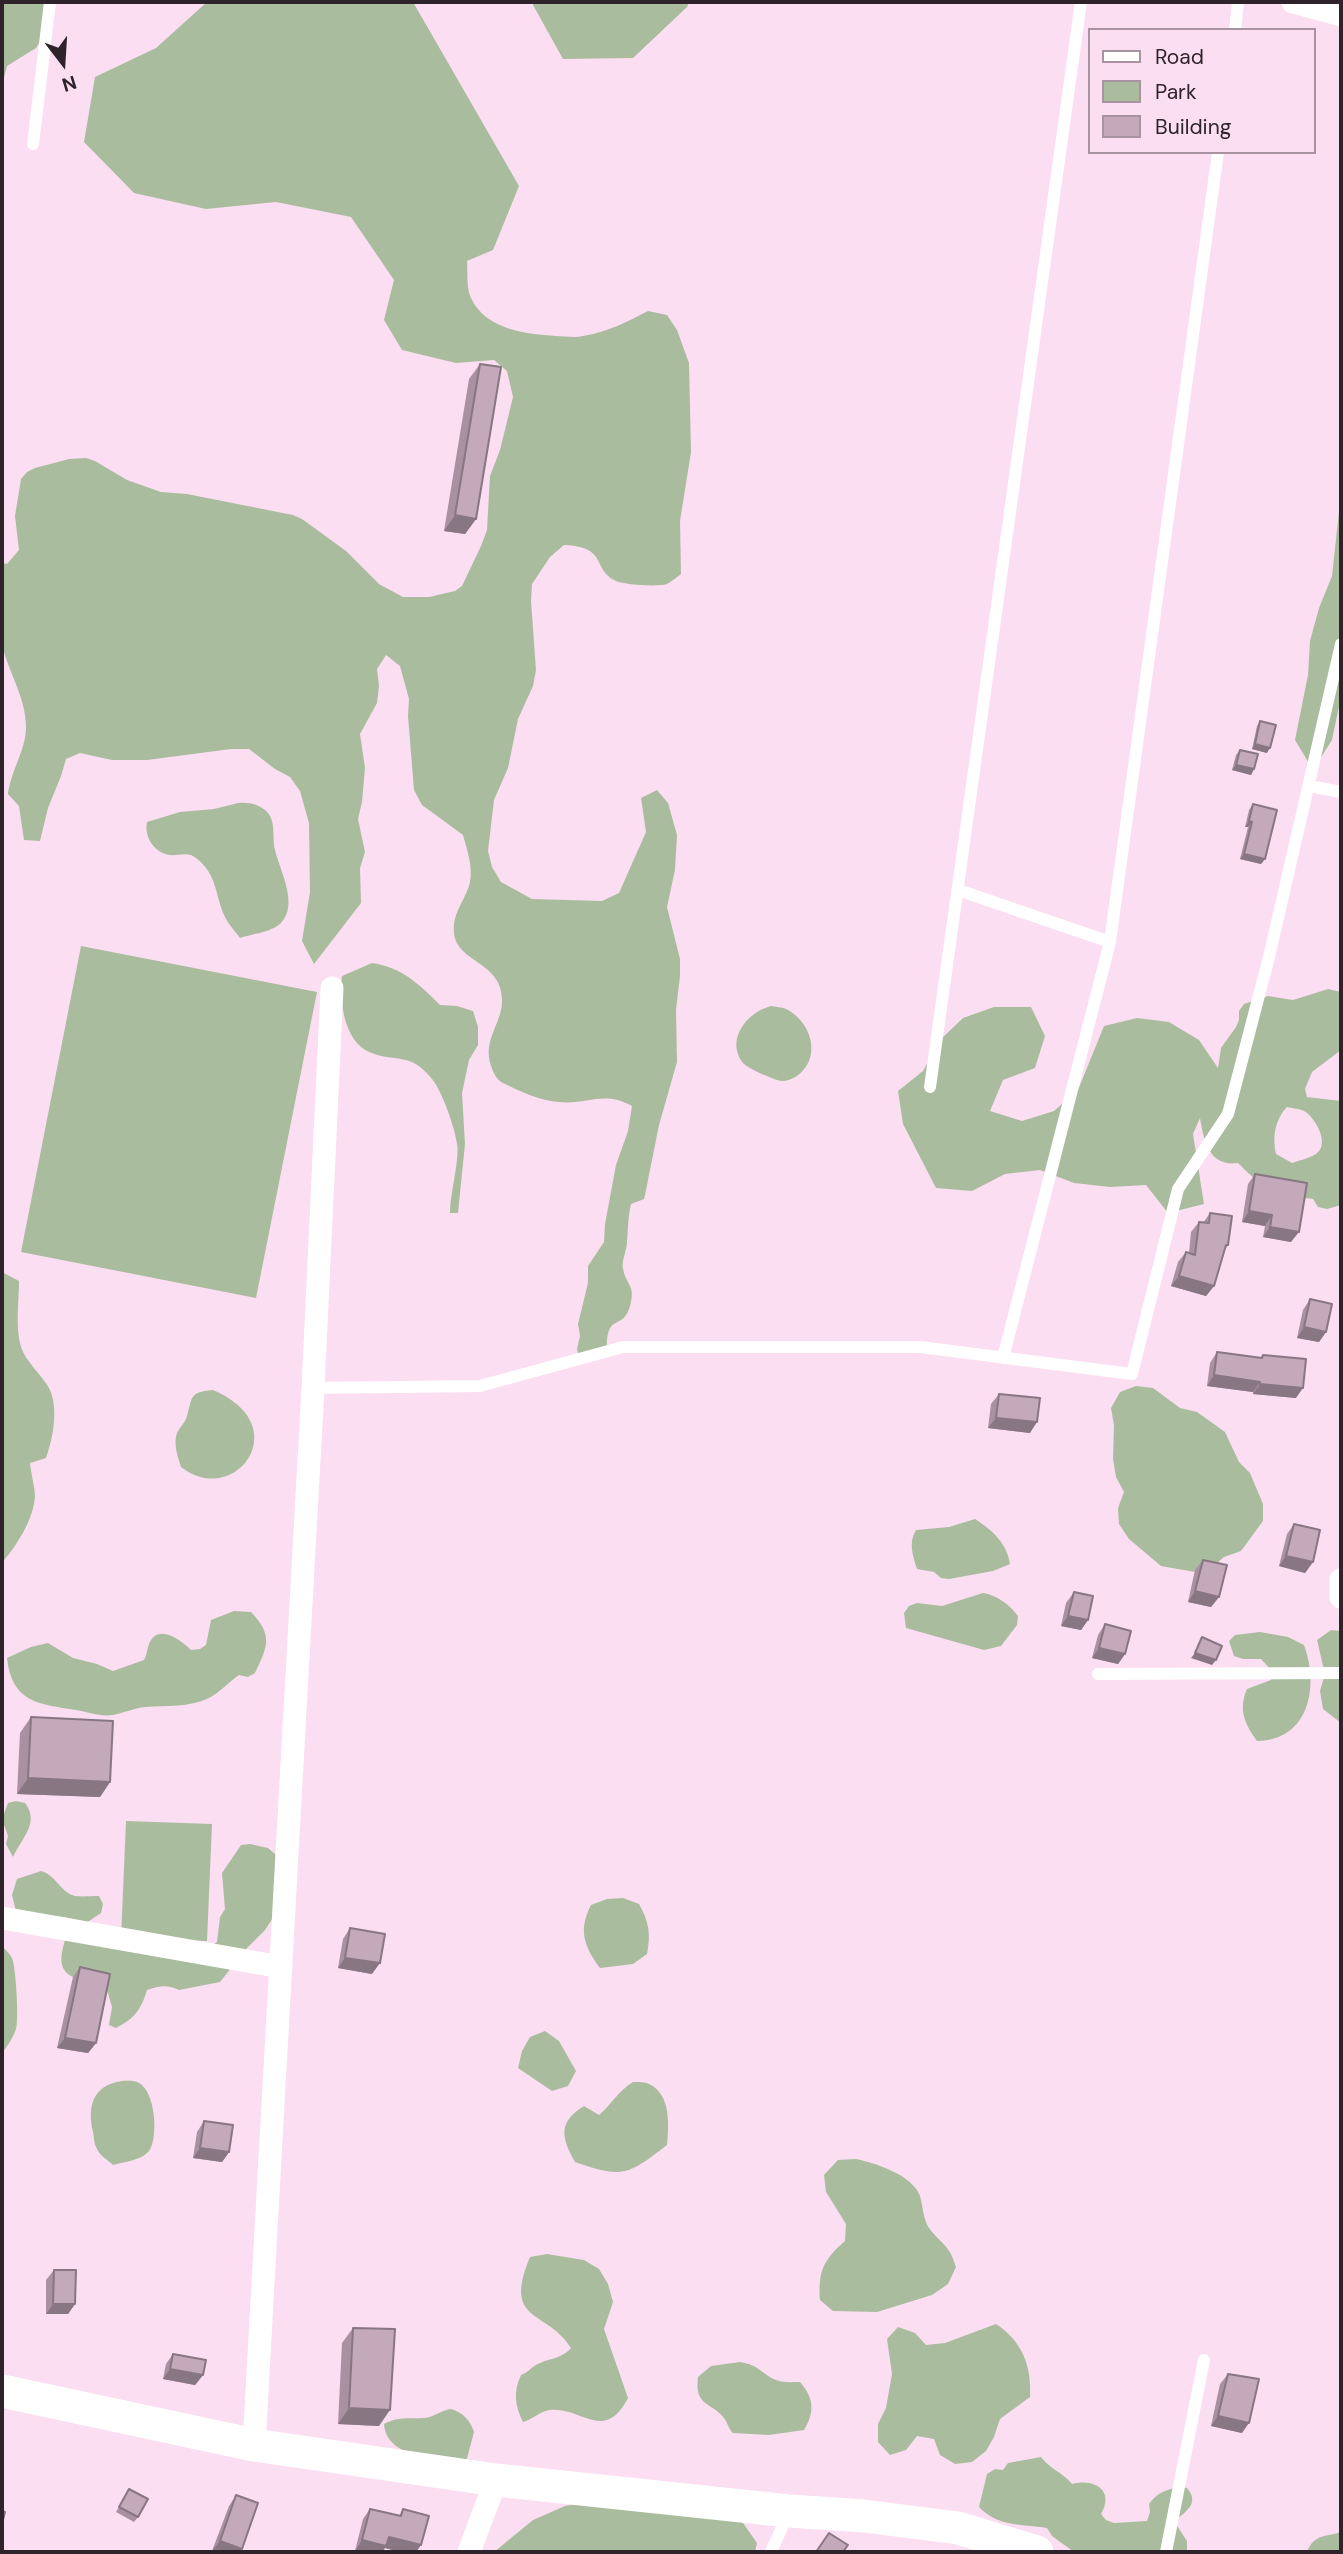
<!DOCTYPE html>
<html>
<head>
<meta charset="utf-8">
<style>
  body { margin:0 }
  #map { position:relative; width:1343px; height:2554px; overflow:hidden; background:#fbdef1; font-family:"DM Sans",sans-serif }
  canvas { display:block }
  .frame { position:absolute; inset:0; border:4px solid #2e232a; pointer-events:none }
  .legend { position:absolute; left:1088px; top:28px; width:228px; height:126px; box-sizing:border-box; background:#fbdef1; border:2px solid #a993a1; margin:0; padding:9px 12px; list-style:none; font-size:21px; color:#2e232a }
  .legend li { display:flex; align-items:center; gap:14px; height:35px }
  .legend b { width:35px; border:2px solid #a993a1 }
  .north { position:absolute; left:28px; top:28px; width:70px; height:70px; -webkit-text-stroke:5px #fbdef1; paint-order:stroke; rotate:163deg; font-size:19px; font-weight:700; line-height:28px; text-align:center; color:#2e232a }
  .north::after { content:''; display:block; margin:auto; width:24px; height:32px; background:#2e232a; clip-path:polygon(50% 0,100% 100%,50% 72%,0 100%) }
</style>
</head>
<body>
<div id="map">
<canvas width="1343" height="2554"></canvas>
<div class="frame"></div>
<ul class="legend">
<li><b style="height:9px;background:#fff"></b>Road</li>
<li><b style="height:19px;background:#a9bd9e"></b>Park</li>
<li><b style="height:19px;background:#c4a9bb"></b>Building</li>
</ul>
<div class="north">N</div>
</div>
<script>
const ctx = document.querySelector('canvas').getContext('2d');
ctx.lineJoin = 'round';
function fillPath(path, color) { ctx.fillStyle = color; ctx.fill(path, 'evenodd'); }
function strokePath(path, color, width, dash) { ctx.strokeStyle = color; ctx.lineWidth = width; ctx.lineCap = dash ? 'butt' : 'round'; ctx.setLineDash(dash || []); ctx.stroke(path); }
fillPath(new Path2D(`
  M2,2H48L54,20L36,48L7,66L2,86Z
  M207,2H413L519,186L493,250L467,261C468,273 466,287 471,298C486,330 526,334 556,336C565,336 575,338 583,336C607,332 627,322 648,311L667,315L677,330L689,363L691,452L680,521L681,574C677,577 671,582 667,584C658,587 625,585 616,581C591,569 609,547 564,545L550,557L532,584L531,601L536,670L533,686L518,719L508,768L494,800L488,851L492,867L501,882L532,899L602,901L619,893L646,832L641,798L657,790L668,803L677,835L675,870L667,907L680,959V976L676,1010L677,1062L659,1125L645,1195L644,1199L631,1204C628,1217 628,1229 627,1242C627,1250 621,1262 623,1269C626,1285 636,1285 630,1306C623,1332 606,1311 607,1350L579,1357L577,1349L580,1336L578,1324L588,1283V1266L604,1242L605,1224L616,1165L628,1131L632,1106C603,1090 588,1105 559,1102C541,1101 519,1091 503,1083C496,1079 494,1074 491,1066C482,1039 503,1023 502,999C501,961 457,963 454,933C452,912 466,900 470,882C473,866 467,850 463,835L422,805L414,790L408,716L409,699L400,666L386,655L377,669L379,686L377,703L360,734L365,768L362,802L358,819L365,852L360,868L361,903L314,964L302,941L310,892L309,823L300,791L290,777L275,769L249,749H231L147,760H112L80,753L66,759L61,776L48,808L40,841L24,840L19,806L8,794C11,770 26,750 26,727C26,697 8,672 2,644C0,625 2,585 2,563L7,564L19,550L15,516L21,479L27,472L35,468L69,459L86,458L95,461L127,480L161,492L187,494L293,515L302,519L346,551L379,584L403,597H429L455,591L462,586L481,546L487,530L490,476L500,450L513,397L507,371L494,360L456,363L402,350L384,320L394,280L351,217L276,202L206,209L134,193L84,142L95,77L156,48Z
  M534,2H689L687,7L633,58L563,59L533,5Z
  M1341,493V697L1332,740L1313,770L1295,740L1308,675L1310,641L1319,608L1332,576Z
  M238,803C249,802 260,804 268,813C276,823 272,838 275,850C280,871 299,904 281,923C272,932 252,934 240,938C235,931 228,924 224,915C215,894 217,874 196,858C188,851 179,856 169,855C154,852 144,837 147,822L180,812L214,809Z
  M81,946L317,992L256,1298L21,1252Z
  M372,963C402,967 420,985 440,1005L457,1006L473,1011L478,1027V1045L469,1060L462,1093L465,1144L458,1213H450C450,1193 460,1159 457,1144C455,1128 442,1091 432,1079C410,1051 395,1063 369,1052C344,1041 339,1000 342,976Z
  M1328,989L1341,992V1050L1312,1072L1305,1089L1307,1097L1341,1101V1205L1327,1209L1318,1207L1313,1199C1305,1197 1298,1200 1290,1199C1273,1198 1250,1175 1238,1163C1209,1167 1204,1141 1200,1118L1193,1134L1204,1204L1168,1213L1146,1185L1110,1187L1074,1183L1040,1170L1005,1174L972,1191L936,1188L903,1124L898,1091L923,1071L940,1040L963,1018L994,1007H1031L1045,1036L1035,1068L1003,1080L990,1111L1022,1121L1054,1111L1078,1090L1104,1026L1137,1018L1169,1022L1199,1040L1218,1068L1221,1048L1236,1027L1239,1020V1011L1244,1004L1268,996L1293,1000ZM1287,1107C1292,1108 1300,1109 1304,1111C1315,1117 1328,1141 1319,1151C1313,1158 1300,1160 1292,1163L1276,1154C1272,1138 1275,1119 1287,1107Z
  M771,1006C775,1007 782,1007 786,1009C807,1019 820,1048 805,1068C800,1075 791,1081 782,1081C776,1081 747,1068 743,1063C725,1040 747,1012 771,1006Z
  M2,1272L19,1281C19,1302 15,1326 21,1347C26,1362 41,1374 49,1388C59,1407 53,1439 46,1458L30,1463C31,1474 35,1487 35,1497C33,1521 16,1546 2,1563Z
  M1136,1386L1153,1388L1180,1408L1197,1412L1225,1432L1239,1462L1250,1473L1263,1504V1521L1241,1551L1224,1557L1211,1568L1195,1572L1161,1566L1129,1539L1119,1524L1118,1508L1124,1492L1116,1477L1113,1459L1114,1425L1111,1408L1120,1392Z
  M213,1390C298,1426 234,1509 181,1467C178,1458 173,1443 177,1433C179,1428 184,1424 186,1419C193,1399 187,1392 213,1390Z
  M975,1519C992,1530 1007,1543 1010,1564L993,1571L949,1579L941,1578L934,1572L917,1569C913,1556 908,1543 916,1530L949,1527Z
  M983,1593C997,1595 1010,1605 1018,1616L1017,1625L1001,1646L984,1650L906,1628L904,1613L909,1606L917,1603L942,1606Z
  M234,1611L251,1612C273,1635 268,1646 255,1673L248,1677L239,1675C229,1682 219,1693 209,1698C188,1708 167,1705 145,1707C134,1708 124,1713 113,1715C101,1717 88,1712 76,1710C39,1704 12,1703 7,1658L31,1647L48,1643L73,1658L97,1664L113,1671L144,1660C147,1655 147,1649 149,1644C158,1622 182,1641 191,1650L200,1649L206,1645L211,1620Z
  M1331,1630L1341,1631V1723L1323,1709L1320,1691L1325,1674L1317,1640Z
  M1260,1632L1288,1637L1304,1645C1319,1686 1310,1740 1257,1741C1245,1724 1238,1710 1247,1689L1271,1680L1273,1672L1261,1659H1243L1234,1656L1229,1641L1235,1635Z
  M16,1801L25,1803C40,1822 22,1838 13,1857L6,1844L8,1836L2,1819L8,1803Z
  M126,1821L212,1824L207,1941L121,1938Z
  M250,1844L268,1848L275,1854L281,1871L275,1915L265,1930L247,1948L220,1982L179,1990C167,1984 159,1986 147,1990C141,2010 134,2019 116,2028L109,2025L112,2007L105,1983L82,1975L73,1977C57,1969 61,1955 65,1940L210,1947L217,1942L220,1917L225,1909L222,1873L241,1845Z
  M41,1871C56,1875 60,1892 75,1896C82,1897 92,1896 99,1896L103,1904L101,1913L86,1923C59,1913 42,1917 16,1911L12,1895L17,1879Z
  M623,1898L639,1904C649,1922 651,1934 647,1954L633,1964L600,1968C584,1946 578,1930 591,1905L607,1899Z
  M2,1946C5,1949 10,1954 12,1958C16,1967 19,2021 16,2029C13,2038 8,2045 2,2053Z
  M545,2031L559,2041L576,2071L568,2086L552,2091L518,2068L522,2051L530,2037Z
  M122,2081C127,2081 134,2080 139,2083C155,2091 159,2137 149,2151C142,2160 124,2162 113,2165C108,2160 99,2155 97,2149C94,2144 94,2137 93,2132C87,2106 93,2085 122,2081Z
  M633,2082C638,2082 645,2082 649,2084C671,2094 669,2125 667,2145C628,2175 623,2179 575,2162C561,2137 558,2122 584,2106L599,2115C612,2104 618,2091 633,2082Z
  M856,2159C875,2163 913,2175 920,2196C923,2206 923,2219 929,2228C942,2245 949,2244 956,2267L948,2284L932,2295L877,2312L833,2311L820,2300C818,2272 823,2260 845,2241L846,2224L826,2192L824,2175L838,2160Z
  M547,2254L584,2260L599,2269L608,2284L613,2302L604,2329L628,2398C604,2444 582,2406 549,2410C539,2412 533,2419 523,2422C515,2406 513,2392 521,2375C529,2372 532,2366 540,2363C551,2358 563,2358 571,2348C547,2309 502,2324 530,2257Z
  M996,2324C1022,2341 1032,2366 1030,2397L1000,2419L994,2437L986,2451L972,2462L955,2464L940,2455L934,2439L917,2436L906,2450L890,2455L878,2442V2424L886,2408L892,2374L887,2339L898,2327L915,2333L926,2345L945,2343Z
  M740,2362C760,2365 761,2374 776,2380C783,2383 792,2382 800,2382C814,2398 815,2412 804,2430L769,2435L733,2433C728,2428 728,2423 724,2418C712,2402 694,2407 698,2377L711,2366Z
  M450,2409C463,2412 470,2420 474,2432L465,2466C439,2460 386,2458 384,2424C398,2416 409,2419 423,2418C432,2418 440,2411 450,2409Z
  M1041,2457C1050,2469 1061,2471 1072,2484C1094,2478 1115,2490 1101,2514L1106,2520L1114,2523L1147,2521L1150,2512L1149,2504C1157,2492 1173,2486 1187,2488C1200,2503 1186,2512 1174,2521L1187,2541V2550L1184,2552H1074L1052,2536L1047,2528C1022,2524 998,2527 979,2507L987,2474L995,2469L1003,2470L1008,2463Z
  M596,2500L736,2513L757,2543L755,2552H494L533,2520L565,2506Z
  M1341,2532V2552H1307C1314,2533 1328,2537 1341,2532Z`), '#a9bd9e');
strokePath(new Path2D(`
  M1235,30L1238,2
  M33,144L50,2
  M1309,786L1341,792
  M958,890L1110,942
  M930,1087L1081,2
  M1003,1358L1110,942L1218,152
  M313,1388L480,1386L623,1347H920L1132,1374L1178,1189L1228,1114L1269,957L1341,644
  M1098,1674L1341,1673
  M771,2552L788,2514
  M1166,2552L1204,2360`), '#fff', 12);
strokePath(new Path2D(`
  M1293,2L1341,15
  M1341,1580V1597
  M2,1918L281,1967
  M254,2445L313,1388L332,988
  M469,2552L496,2480`), '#fff', 23);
strokePath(new Path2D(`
  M2,2391L254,2445L496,2480L789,2511L864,2516L958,2528L1037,2552`), '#fff', 33);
fillPath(new Path2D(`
  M480,364L476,519L465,534L444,531L469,379Z
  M1260,721L1267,753L1252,749L1257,726Z
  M1240,750L1254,769L1251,775L1232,770L1236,755Z
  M1253,804L1265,859L1261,864L1240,859L1248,827H1245L1249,810Z
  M1255,1174L1291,1242L1263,1237L1265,1226L1242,1222L1248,1184Z
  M1210,1213L1228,1245L1223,1252L1214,1286L1206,1296L1171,1286L1178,1262L1186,1252L1189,1253L1191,1232L1199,1222L1203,1223Z
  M1310,1299L1326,1332L1319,1342L1297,1338L1303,1310Z
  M1217,1352L1260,1358L1263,1355L1296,1398L1253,1394V1392L1207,1386L1210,1363Z
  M999,1394L1030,1433L988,1428L991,1404Z
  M1294,1524L1313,1562L1305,1573L1279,1566L1287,1534Z
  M1203,1560L1219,1597L1211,1607L1188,1602L1195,1570Z
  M1074,1592L1088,1620L1081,1630L1061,1626L1066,1603Z
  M1105,1624L1125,1654L1118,1664L1092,1658L1098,1635Z
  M31,1717L110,1782L100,1797L17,1794L20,1733Z
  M350,1928L372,1974L338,1968L343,1939Z
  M80,1967L96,2043L88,2053L57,2048L73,1977Z
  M204,2121L229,2152L222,2162L193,2158L197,2132Z
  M54,2270L75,2304L68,2314H46V2280Z
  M353,2328L379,2426L338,2424L342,2343Z
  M173,2354L203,2375L195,2385L163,2379L166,2364Z
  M1228,2374L1242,2433L1211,2426L1220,2384Z
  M129,2489L138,2517L134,2522L116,2512Z
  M236,2495L239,2552L212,2551L229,2506Z
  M370,2509L399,2516L403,2509L421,2545L416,2552H400L385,2548L382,2552H362L355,2551L363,2519Z`), '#a991a1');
fillPath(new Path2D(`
  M455,515L476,519L465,534L444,531Z
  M1255,744L1270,748L1267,753L1252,749Z
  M1236,765L1254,769L1251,775L1232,770Z
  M1249,821L1252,822L1248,827H1245Z
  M1244,854L1265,859L1261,864L1240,859Z
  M1249,1211L1272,1215L1265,1226L1242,1222Z
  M1270,1227L1299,1232L1291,1242L1263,1237Z
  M1179,1276L1214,1286L1206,1296L1171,1286Z
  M1304,1327L1326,1332L1319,1342L1297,1338Z
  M1214,1375L1260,1382L1253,1392L1207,1386Z
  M1260,1384L1303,1388L1296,1398L1253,1394Z
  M996,1418L1037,1422L1030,1433L988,1428Z
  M1286,1556L1313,1562L1305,1573L1279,1566Z
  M1195,1591L1219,1597L1211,1607L1188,1602Z
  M1068,1616L1088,1620L1081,1630L1061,1626Z
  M1099,1648L1125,1654L1118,1664L1092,1658Z
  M1195,1653L1216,1660L1212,1665L1191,1658Z
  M28,1778L110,1782L100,1797L17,1794Z
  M345,1958L380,1963L372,1974L338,1968Z
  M65,2038L96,2043L88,2053L57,2048Z
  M200,2148L229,2152L222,2162L193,2158Z
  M53,2304H75L68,2314H46Z
  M170,2369L203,2375L195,2385L163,2379Z
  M349,2408L390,2410L379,2426L338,2424Z
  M1218,2416L1249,2423L1242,2433L1211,2426Z
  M389,2537L421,2545L416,2552H400L385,2548L382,2552H362L355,2551L362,2540Z
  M220,2541L242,2549L239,2552L212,2551Z`), '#897683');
const building = new Path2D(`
  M480,364L501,367L476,519L455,515Z
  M1260,721L1276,725L1270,748L1255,744Z
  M1240,750L1258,754L1254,769L1236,765Z
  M1253,804L1277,810L1265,859L1244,854L1252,822L1249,821Z
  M1255,1174L1307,1183L1299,1232L1270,1227L1272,1215L1249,1211Z
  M1210,1213L1232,1216L1228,1245H1226L1214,1286L1179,1276L1186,1252L1195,1255L1199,1222L1209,1223Z
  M1310,1299L1332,1304L1326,1332L1304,1327Z
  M1217,1352L1262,1358L1263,1355L1306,1359L1303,1388L1260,1384V1382L1214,1375Z
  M999,1394L1040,1398L1037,1422L996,1418Z
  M1294,1524L1320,1530L1313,1562L1286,1556Z
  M1203,1560L1227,1565L1219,1597L1195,1591Z
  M1074,1592L1093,1596L1088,1620L1068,1616Z
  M1105,1624L1131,1631L1125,1654L1099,1648Z
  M1202,1637L1222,1646L1216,1660L1195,1653Z
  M31,1717L113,1721L110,1782L28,1778Z
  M350,1928L385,1934L380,1963L345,1958Z
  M80,1967L110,1974L96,2043L65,2038Z
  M204,2121L233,2125L229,2152L200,2148Z
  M54,2270H76L75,2304H53Z
  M353,2328L395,2329L390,2410L349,2408Z
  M173,2354L206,2360L203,2375L170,2369Z
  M1228,2374L1259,2379L1249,2423L1218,2416Z
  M129,2489L148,2499L138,2517L119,2507Z
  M236,2495L258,2503L242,2549L220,2541Z
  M370,2509L401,2516L403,2509L429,2516L421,2545L389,2537L386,2546L362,2540Z
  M2,2511L5,2512L2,2524Z
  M829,2533L848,2545L843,2552H816Z`);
fillPath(building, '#c4a9bb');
strokePath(building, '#897683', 2);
</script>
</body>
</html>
